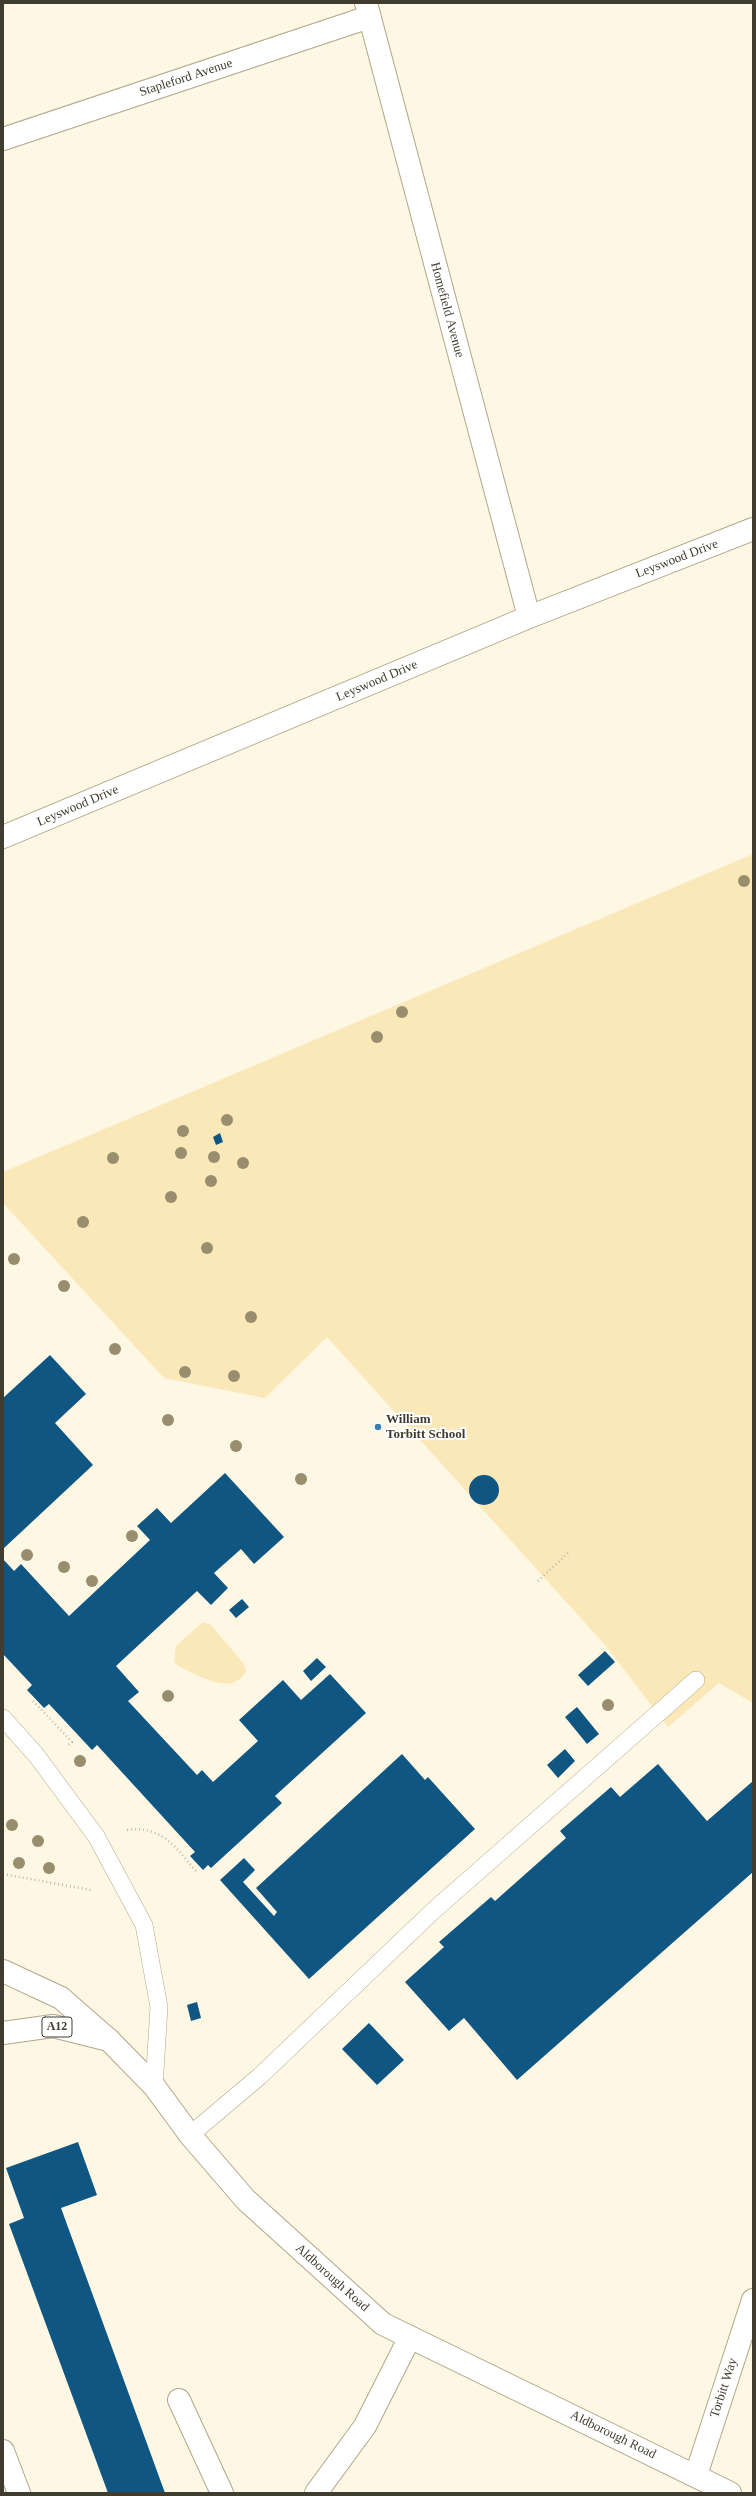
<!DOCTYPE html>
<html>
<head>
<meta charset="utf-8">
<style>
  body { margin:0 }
  #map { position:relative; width:756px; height:2496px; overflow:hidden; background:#fef7e4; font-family:"Times New Roman",serif }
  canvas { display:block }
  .frame { position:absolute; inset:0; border:4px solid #413c30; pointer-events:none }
</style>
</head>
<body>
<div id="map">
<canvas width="756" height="2496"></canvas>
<div class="frame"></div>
</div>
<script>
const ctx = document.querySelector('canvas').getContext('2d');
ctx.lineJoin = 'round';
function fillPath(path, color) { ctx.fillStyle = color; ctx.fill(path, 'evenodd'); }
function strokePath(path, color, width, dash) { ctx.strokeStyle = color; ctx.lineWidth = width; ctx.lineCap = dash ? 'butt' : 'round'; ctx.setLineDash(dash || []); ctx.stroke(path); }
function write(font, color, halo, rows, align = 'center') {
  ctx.font = font + ' "Times New Roman",serif'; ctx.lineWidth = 4; ctx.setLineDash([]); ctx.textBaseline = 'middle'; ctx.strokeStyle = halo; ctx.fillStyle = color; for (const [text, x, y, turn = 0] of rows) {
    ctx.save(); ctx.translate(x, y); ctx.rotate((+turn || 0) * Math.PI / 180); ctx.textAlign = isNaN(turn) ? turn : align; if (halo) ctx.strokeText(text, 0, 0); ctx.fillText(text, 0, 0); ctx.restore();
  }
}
fillPath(new Path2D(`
  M753,854V1703L719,1683L668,1727L606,1646L327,1337L265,1398L164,1378L3,1203V1172Z
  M203,1622L211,1625L244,1664L246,1671C232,1698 197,1674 178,1666L174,1662L176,1646Z`), '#fae8b8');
fillPath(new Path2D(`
  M220,1133L223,1142L216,1145L213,1137Z
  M50,1355L86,1394L55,1423L93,1465L3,1549V1398Z
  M225,1473L284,1537L254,1564L241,1549L214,1573L228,1588L211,1605L197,1591L116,1666L139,1692L128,1701L197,1775L202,1770L213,1782L258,1741L239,1720L283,1680L301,1700L330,1674L366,1713L275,1796L282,1803L211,1868L208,1865L203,1870L190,1856L195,1852L97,1745L92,1750L49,1704L44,1708L27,1690L32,1685L3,1654V1559L14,1571L21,1564L69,1616L150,1540L137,1526L157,1508L171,1523Z
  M469 1490a15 15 0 1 1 30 0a15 15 0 1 1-30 0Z
  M242,1599L249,1607L236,1618L229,1610Z
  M605,1651L615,1662L588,1686L578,1675Z
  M317,1658L326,1667L311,1681L303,1671Z
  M577,1707L599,1734L587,1744L565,1717Z
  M565,1749L575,1761L558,1778L547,1765Z
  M402,1754L425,1780L428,1777L475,1829L309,1979L220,1880L244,1858L255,1870L243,1882L274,1916L277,1912L256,1888Z
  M658,1764L707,1821L753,1781V1872L517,2080L464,2018L449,2031L405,1982L444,1947L439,1942L491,1897L495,1901L566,1838L560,1831L611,1787L620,1797Z
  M197,2002L201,2018L191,2021L187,2005Z
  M369,2023L404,2060L377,2085L342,2049Z
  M78,2142L97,2195L61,2208L165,2493H108L9,2224L24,2218L6,2168Z`), '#0f5682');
const lane = new Path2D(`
  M3,1718L36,1755L96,1836L144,1925L159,2007L154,2086
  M190,2135L260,2076L433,1911L696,1680`);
const street = new Path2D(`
  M366,3L529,617
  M3,139L369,17
  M3,837L529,617L753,529
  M3,1971L61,1998L109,2040L154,2086L190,2135L246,2200L383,2324L730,2493
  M179,2400L222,2493
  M696,2475L753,2300
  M316,2493L365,2426L410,2337`);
const highway = new Path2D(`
  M3,2033L53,2026L109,2040
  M3,2451L19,2493`);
strokePath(lane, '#b1a688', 18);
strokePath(street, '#b1a688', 24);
strokePath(highway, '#b1a688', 24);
strokePath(new Path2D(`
  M538,1581L569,1552
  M33,1701L72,1742L67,1746
  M127,1830C162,1825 176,1848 196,1871
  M3,1874L91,1890`), '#c1bbaa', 2.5, [1, 3]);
strokePath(lane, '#fff', 17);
strokePath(street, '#fff', 22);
strokePath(highway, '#fff', 22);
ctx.fillStyle = '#988d6d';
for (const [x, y] of [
  [744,881],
  [402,1012],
  [377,1037],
  [227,1120],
  [183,1131],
  [181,1153],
  [214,1157],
  [113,1158],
  [243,1163],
  [211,1181],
  [171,1197],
  [83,1222],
  [207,1248],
  [14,1259],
  [64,1286],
  [251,1317],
  [115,1349],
  [185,1372],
  [234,1376],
  [168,1420],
  [236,1446],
  [301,1479],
  [132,1536],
  [27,1555],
  [64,1567],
  [92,1581],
  [168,1696],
  [608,1705],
  [80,1761],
  [12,1825],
  [38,1841],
  [19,1863],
  [49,1868]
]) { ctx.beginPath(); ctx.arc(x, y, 6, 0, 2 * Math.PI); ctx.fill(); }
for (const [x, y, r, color] of [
  [378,1427,4,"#3780b4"]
]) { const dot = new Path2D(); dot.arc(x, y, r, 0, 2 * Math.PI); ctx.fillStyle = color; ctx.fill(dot); strokePath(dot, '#fff', 1.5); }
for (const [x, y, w] of [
  [57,2027,30]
]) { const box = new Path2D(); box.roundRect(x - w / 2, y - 10, w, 20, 3); ctx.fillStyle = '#fff'; ctx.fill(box); strokePath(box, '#413c30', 1); }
write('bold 12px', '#413c30', null, [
  ["A12",57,2027]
]);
write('13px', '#413c30', '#fff', [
  ["Stapleford Avenue",186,78,-18],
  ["Homefield Avenue",447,310,75],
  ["Leyswood Drive",677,559,-21],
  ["Leyswood Drive",377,681,-23],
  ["Leyswood Drive",78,806,-23],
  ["Aldborough Road",332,2278,42],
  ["Torbitt Way",724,2388,-72],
  ["Aldborough Road",613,2435,26]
]);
write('bold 13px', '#413c30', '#fff', [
  ["William",386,1420],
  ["Torbitt School",386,1435]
], 'left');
</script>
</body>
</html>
